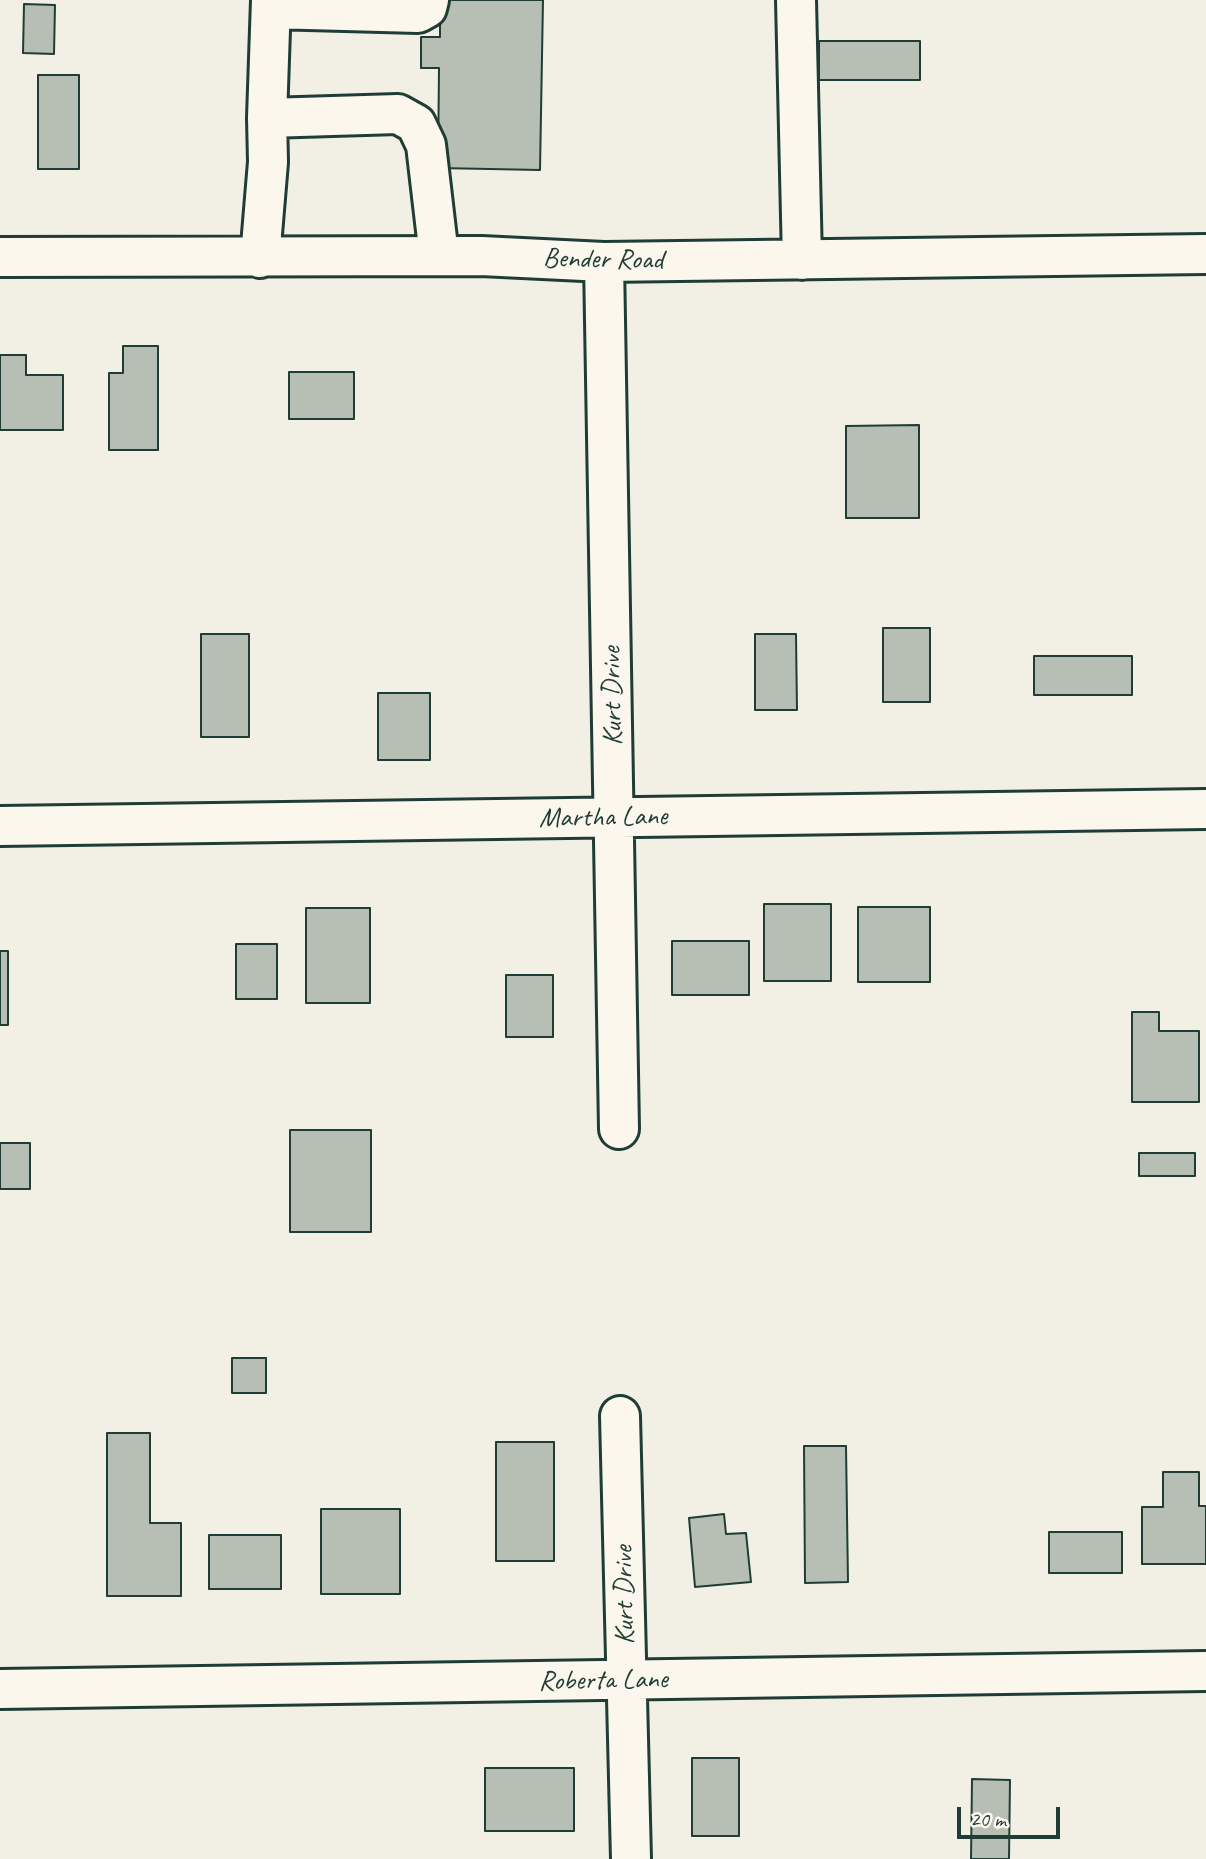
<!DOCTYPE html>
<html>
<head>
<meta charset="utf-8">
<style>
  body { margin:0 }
  #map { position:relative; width:1206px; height:1859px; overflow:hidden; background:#f2f0e5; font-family:Caveat,sans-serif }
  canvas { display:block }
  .scale { position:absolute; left:957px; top:1807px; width:103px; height:32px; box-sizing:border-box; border:4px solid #1f3d34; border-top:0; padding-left:9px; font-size:21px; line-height:24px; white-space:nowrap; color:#1f3d34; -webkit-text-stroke:5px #fbf7ec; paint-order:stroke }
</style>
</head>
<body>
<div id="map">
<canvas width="1206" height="1859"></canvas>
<div class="scale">20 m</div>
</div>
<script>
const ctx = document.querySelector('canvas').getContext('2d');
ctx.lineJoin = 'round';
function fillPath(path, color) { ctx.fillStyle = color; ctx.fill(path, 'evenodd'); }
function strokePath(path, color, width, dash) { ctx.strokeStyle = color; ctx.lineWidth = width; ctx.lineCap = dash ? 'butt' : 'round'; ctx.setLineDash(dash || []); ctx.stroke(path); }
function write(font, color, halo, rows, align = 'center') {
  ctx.font = font + ' Caveat,sans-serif'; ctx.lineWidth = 6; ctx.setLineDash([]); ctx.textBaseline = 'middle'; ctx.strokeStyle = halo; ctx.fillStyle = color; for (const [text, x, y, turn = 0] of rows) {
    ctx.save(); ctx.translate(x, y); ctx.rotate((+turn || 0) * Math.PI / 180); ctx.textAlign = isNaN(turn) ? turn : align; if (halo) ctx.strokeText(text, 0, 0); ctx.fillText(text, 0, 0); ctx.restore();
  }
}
const building = new Path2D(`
  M440,0H543L540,170L438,168L439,68H421V37H440Z
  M24,4L55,5L54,54L23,53Z
  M819,41H920V80H819Z
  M38,75H79V169H38Z
  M123,346H158V450H109V373H123Z
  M0,355H26V375H63V430H0Z
  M289,372H354V419H289Z
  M919,425V518H846V426Z
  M883,628H930V702H883Z
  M201,634H249V737H201Z
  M755,634H796L797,710H755Z
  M1034,656H1132V695H1034Z
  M378,693H430V760H378Z
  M764,904H831V981H764Z
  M858,907H930V982H858Z
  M306,908H370V1003H306Z
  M672,941H749V995H672Z
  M236,944H277V999H236Z
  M0,951H8V1025H0Z
  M506,975H553V1037H506Z
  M1132,1012H1159V1031H1199V1102H1132Z
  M290,1130H371V1232H290Z
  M0,1143H30V1189H0Z
  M1139,1153H1195V1176H1139Z
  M232,1358H266V1393H232Z
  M107,1433H150V1523H181V1596H107Z
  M496,1442H554V1561H496Z
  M804,1446H846L848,1582L805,1583Z
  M1163,1472H1199V1506H1206V1564H1142V1507H1163Z
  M321,1509H400V1594H321Z
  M724,1514L726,1534L746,1533L751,1582L695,1587L689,1518Z
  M1049,1532H1122V1573H1049Z
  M209,1535H281V1589H209Z
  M692,1758H739V1836H692Z
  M485,1768H574V1831H485Z
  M972,1779L1010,1780L1009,1859H971Z`);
fillPath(building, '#b7beb3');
strokePath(building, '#1f3d34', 2);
const minor = new Path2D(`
  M796,0L802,260
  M271,9L418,13L427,8L429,0
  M267,118L271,0
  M0,257L481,256L604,262L1206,254
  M260,258L268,162L267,118L398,114L416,124L426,145L439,256
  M604,262L619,1129
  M0,826L1206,809
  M620,1416L631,1859
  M0,1689L1206,1671`);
strokePath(minor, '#1f3d34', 44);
strokePath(minor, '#fbf7ec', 38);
write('28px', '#1f3d34', '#fbf7ec', [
  ["Bender Road",603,260,1],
  ["Kurt Drive",613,696,-91],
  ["Martha Lane",603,818,-1],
  ["Kurt Drive",625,1595,-91],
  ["Roberta Lane",603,1681,-1]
]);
</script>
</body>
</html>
